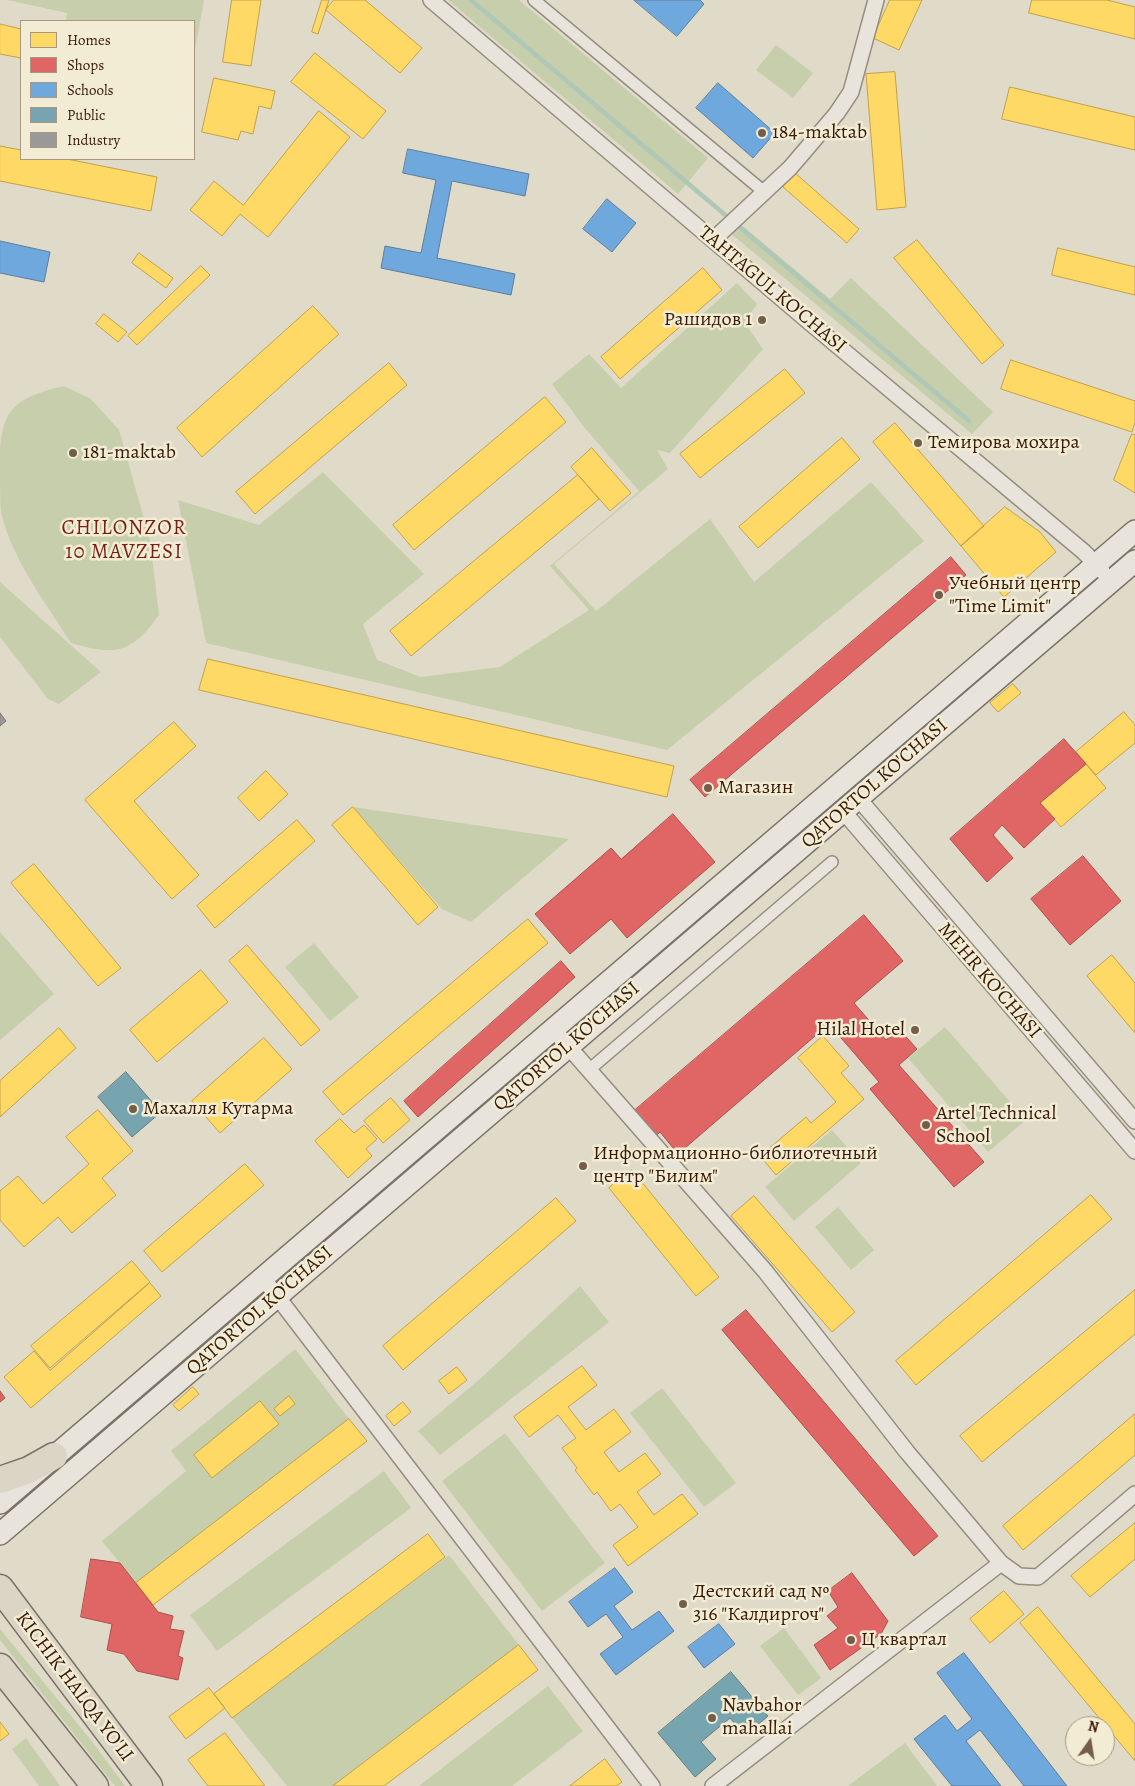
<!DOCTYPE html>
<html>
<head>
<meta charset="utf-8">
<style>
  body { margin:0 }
  #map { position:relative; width:1135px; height:1786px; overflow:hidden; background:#e0dbc8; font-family:Alegreya,serif }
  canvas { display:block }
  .legend { position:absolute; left:20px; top:20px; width:175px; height:140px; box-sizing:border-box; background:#f2ecd5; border:1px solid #a89882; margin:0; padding:6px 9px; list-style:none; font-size:15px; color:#381a05 }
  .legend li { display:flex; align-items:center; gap:10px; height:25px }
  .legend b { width:25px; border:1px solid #a89882 }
  .north { position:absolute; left:1065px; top:1716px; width:50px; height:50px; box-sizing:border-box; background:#f2ecd5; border:1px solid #a89882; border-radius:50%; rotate:13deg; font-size:14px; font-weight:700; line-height:20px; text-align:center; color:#381a05 }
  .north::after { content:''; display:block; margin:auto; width:18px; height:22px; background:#735e49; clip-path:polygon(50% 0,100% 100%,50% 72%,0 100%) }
</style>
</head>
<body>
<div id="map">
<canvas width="1135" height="1786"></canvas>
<ul class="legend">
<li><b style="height:14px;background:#ffd966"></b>Homes</li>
<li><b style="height:14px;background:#e06666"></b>Shops</li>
<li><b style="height:14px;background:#6fa8dc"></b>Schools</li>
<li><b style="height:14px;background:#76a5af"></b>Public</li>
<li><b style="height:14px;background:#999"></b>Industry</li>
</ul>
<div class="north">N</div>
</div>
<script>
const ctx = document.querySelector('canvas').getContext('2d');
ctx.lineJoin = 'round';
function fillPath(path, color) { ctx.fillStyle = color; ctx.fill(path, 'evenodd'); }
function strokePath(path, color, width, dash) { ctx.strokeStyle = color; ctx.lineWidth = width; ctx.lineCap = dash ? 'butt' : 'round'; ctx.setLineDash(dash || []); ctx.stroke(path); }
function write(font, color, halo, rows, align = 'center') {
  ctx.font = font + ' Alegreya,serif'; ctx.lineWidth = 5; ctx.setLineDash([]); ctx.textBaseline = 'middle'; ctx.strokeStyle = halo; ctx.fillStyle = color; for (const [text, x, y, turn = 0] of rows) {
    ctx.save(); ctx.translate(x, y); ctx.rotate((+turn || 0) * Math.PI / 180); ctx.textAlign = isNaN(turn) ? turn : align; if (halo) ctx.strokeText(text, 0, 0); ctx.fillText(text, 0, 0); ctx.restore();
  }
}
fillPath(new Path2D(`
  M7,0H204L194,55V21H66L67,13Z
  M448,0H519L708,158L678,194Z
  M776,45L813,73L793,98L756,70Z
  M738,222L830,299L851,278L993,412L972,434L729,232Z
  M737,283L757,304L744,322L763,349L670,453L657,450L668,469L554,564L596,611L710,519L754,582L871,482L924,541L667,750L206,643L178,500L259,525L323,472L424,574L363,624L377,660L421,677L500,667L589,610L550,566L639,491L584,427L552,384L589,354L621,388Z
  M64,386L91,399L119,430L150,540L159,615C131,654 116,656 71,643C45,601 12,560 1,512C0,497 0,478 0,462C0,409 14,398 64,386Z
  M0,582L101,672L59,704L48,699L0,637Z
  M353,807L569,839L471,922L442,909Z
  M0,932L54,994L0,1040Z
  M314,943L359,997L330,1021L285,967Z
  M945,1027L1026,1120L988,1152L908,1058Z
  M832,1130L861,1163L794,1221L765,1187Z
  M838,1207L874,1250L851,1270L815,1227Z
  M580,1286L609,1322L440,1455L418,1431L480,1379Z
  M295,1349L349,1419L136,1583L102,1541L186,1471L171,1451Z
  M662,1388L736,1483L704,1507L630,1413Z
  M505,1433L605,1563L542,1611L442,1481Z
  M384,1471L411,1508L217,1651L190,1615Z
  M449,1555L519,1645L333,1786H287L232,1718Z
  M784,1628L821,1678L798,1695L760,1646Z
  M0,1629L91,1740L125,1786H115L0,1640Z
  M548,1686L583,1731L512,1786H419Z
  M26,1738L60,1786H39L12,1749Z
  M905,1743L937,1786H848Z`), '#c7ceac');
const homes = new Path2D(`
  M232,0H261L251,66L223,62Z
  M322,0H329L318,34L312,32Z
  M334,0H365L422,48L400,73L326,10Z
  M890,0H922L899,50L873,38Z
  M1032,0H1107L1135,7V39L1029,13Z
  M0,24L21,29V58L0,54Z
  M315,53L386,111L363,139L291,82Z
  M895,72L906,207L877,210L866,74Z
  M214,78L275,91L271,109L259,106L253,134L241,131L238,140L202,132Z
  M1010,87L1135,117V150L1002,119Z
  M319,111L350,137L268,237L240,214L222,236L190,210L214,181L243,205Z
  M0,146L21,150V159H67L157,177L151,211L0,181Z
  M795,173L859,229L847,243L783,187Z
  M917,240L1004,345L982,364L894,258Z
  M1058,248L1135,267V295L1052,275Z
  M139,253L173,278L166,288L132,263Z
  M201,266L210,275L137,345L128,336Z
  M703,268L722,290L620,379L601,357Z
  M313,306L339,334L202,457L177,428Z
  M104,314L127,332L118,342L96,324Z
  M1011,360L1135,401V422L1132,432L1001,389Z
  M389,363L407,385L255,514L236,492Z
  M785,369L805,393L700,478L680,454Z
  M545,397L566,422L414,550L393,525Z
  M895,423L984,526L961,546L873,442Z
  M1132,434L1135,435V493L1114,480Z
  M842,438L860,459L758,548L739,527Z
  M592,448L631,493L610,511L571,467Z
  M578,475L599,499L411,656L390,631Z
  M1005,507L1040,532L1056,552L1004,597L961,546Z
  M208,659L674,766L667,797L199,690Z
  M1013,684L1021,693L998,712L990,703Z
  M1124,712L1135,725V743L1096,775L1076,752Z
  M174,722L196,746L134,801L199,875L172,899L85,800Z
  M1086,764L1106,788L1061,827L1040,803Z
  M266,771L288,794L259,821L238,798Z
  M353,807L438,907L418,925L332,825Z
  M297,820L315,841L215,928L197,906Z
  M34,864L121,968L98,986L11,883Z
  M528,919L548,943L343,1115L323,1092Z
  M247,945L320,1030L301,1046L229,961Z
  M1112,955L1135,983V1033L1087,976Z
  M201,970L228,1002L157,1062L130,1030Z
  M59,1028L76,1048L0,1117V1081Z
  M823,1036L849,1066L841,1073L864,1099L776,1175L760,1156L806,1117L811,1123L836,1102L798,1058Z
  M264,1038L292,1069L220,1133L192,1101Z
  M391,1098L410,1120L383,1143L364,1121Z
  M98,1110L133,1151L102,1178L116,1195L72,1233L58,1217L24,1247L0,1220V1191L18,1176L43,1204L89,1164L66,1137Z
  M340,1119L354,1133L364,1125L377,1139L366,1149L372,1156L348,1178L315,1141Z
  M245,1164L264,1185L162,1272L144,1251Z
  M632,1170L719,1277L696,1296L609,1188Z
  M1091,1195L1112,1219L916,1385L896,1361Z
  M754,1196L855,1312L832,1332L731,1216Z
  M556,1198L576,1221L403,1370L383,1346Z
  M132,1261L150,1282L50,1368L31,1346Z
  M150,1283L161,1296L31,1408L4,1377L34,1351L50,1370Z
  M1135,1290V1334L982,1462L960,1436Z
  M582,1366L597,1385L568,1407L586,1430L614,1409L631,1432L604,1452L619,1472L645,1453L661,1474L637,1492L654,1515L682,1494L698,1514L628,1566L613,1545L638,1527L620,1504L611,1511L597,1492L594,1495L575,1470L577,1468L562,1448L576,1438L558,1415L529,1437L514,1417Z
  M457,1367L467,1380L449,1394L439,1381Z
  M193,1387L199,1394L179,1411L173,1405Z
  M289,1396L295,1404L280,1416L274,1409Z
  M260,1401L279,1424L212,1478L194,1455Z
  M403,1402L411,1412L394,1426L386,1416Z
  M1135,1414V1455L1023,1550L1003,1526Z
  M349,1419L367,1441L153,1605L136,1583Z
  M1135,1523V1559L1090,1597L1071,1576Z
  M428,1534L445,1557L232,1718L214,1694Z
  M1004,1591L1024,1614L990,1643L970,1619Z
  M1038,1607L1135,1724V1761L1020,1623Z
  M519,1645L538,1670L384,1786H333Z
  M209,1688L225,1708L186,1739L169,1717Z
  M0,1722L9,1734L0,1741Z
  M225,1733L265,1786H208L188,1760Z
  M605,1759L622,1782L616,1786H570Z`);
fillPath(homes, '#ffd966');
strokePath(homes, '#c3a049', 1);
const shops = new Path2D(`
  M951,557L966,575L705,797L690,780Z
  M1064,739L1086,764L1040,803L1055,819L1024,848L1002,825L993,835L1013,858L987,882L950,839Z
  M673,814L715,862L627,938L611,919L570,954L535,914L611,848L621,859Z
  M1083,856L1121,901L1070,945L1031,899Z
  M864,915L903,961L854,1003L886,1040L899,1029L917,1049L899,1065L984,1162L954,1187L870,1089L879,1082L829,1024L678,1154L660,1132L656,1136L634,1111Z
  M561,961L575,977L418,1117L404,1101Z
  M746,1310L938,1536L914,1556L722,1330Z
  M0,1391L5,1398L0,1402Z
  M91,1559L120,1563L158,1612L173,1616L170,1629L184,1631L178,1656L183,1658L178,1680L137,1671L124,1654L107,1650L112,1624L81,1617Z
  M852,1573L888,1621L881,1634L830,1670L814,1645L838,1628L827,1616L838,1607L828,1591Z`);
fillPath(shops, '#e06666');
strokePath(shops, '#ae4f49', 1);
const schools = new Path2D(`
  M634,0H700L704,4L677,36Z
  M718,83L775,133L753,158L696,108Z
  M408,149L529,174L525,196L452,181L437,258L515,274L511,295L381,268L385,246L421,253L436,180L403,173Z
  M607,199L636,223L612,252L583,229Z
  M0,241L50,252L44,282L0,273Z
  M615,1568L633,1592L614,1606L632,1630L659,1611L674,1631L616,1675L600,1654L623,1637L606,1614L588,1627L569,1602Z
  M719,1624L735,1644L704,1668L688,1647Z
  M964,1653L1067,1786H1024L980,1730L966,1741L1001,1786H952L914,1739L945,1715L957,1731L972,1719L937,1673Z`);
fillPath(schools, '#6fa8dc');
strokePath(schools, '#5e7d9c', 1);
const public = new Path2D(`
  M126,1072L161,1112L132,1137L98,1097Z
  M731,1672L768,1716L745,1736L730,1718L701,1742L716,1759L695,1777L658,1733Z`);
fillPath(public, '#76a5af');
strokePath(public, '#637b7c', 1);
const industry = new Path2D(`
  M0,713L6,721L0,726Z`);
fillPath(industry, '#999');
strokePath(industry, '#7c736d', 1);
strokePath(new Path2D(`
  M471,0L969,421`), '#aec7b7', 4.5);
const pedestrian = new Path2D(`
  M534,0L763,191
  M590,1069L832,862`);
const minor = new Path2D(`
  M431,0L808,321L1084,552L1102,571
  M713,240L790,168L837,113L851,92L876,0
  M858,798L1135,1121
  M843,811L1135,1151
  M553,1029L765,1271L907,1452L1001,1563L1019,1576L1038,1577L1135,1494
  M263,1278L652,1786
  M713,1786L1001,1563`);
const secondary = new Path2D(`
  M0,1503L1135,531
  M0,1534L1135,561`);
const trunk = new Path2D(`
  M0,1480L29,1470L54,1456
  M0,1588L149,1786
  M0,1667L95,1786`);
strokePath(pedestrian, '#948c7f', 14);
strokePath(minor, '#948c7f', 18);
strokePath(secondary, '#7a7266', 24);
strokePath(trunk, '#7a7266', 29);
strokePath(pedestrian, '#e8e4db', 11);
strokePath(minor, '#e8e4db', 15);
strokePath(secondary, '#e8e4db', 21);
strokePath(trunk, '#dbd5c6', 26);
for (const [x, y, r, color] of [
  [762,133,5,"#735e49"],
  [762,320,5,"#735e49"],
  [918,443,5,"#735e49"],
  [73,453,5,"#735e49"],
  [939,595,5,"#735e49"],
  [708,788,5,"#735e49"],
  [915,1030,5,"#735e49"],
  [133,1109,5,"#735e49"],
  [926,1125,5,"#735e49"],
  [583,1166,5,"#735e49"],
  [683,1604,5,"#735e49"],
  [851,1640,5,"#735e49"],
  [712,1718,5,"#735e49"]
]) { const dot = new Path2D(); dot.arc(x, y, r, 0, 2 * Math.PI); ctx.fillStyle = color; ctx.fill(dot); strokePath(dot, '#f2ecd5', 2); }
write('20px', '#381a05', '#f2ecd5', [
  ["184-maktab",772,133],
  ["Рашидов 1",752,320,"right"],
  ["Темирова мохира",928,443],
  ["181-maktab",83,453],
  ["Учебный центр",949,584],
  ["\"Time Limit\"",949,607],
  ["Магазин",718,788],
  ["Hilal Hotel",905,1030,"right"],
  ["Махалля Кутарма",143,1109],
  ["Artel Technical",936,1114],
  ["School",936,1137],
  ["Информационно-библиотечный",593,1154],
  ["центр \"Билим\"",593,1177],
  ["Дестский сад №",693,1592],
  ["316 \"Калдиргоч\"",693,1615],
  ["Ц квартал",861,1640],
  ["Navbahor",722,1706],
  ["mahallai",722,1729]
], 'left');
write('20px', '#381a05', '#f2ecd5', [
  ["TAHTAGUL KO'CHASI",772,290,40],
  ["QATORTOL KO'CHASI",875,784,-41],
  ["MEHR KO'CHASI",989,981,49],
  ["QATORTOL KO'CHASI",567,1047,-41],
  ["QATORTOL KO'CHASI",260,1311,-41],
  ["KICHIK HALQA YO'LI",74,1687,53]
]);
ctx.letterSpacing = '1px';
write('21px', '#7a1f14', '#f2ecd5', [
  ["CHILONZOR",124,529],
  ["10 MAVZESI",124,553]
]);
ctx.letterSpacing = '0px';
</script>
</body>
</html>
